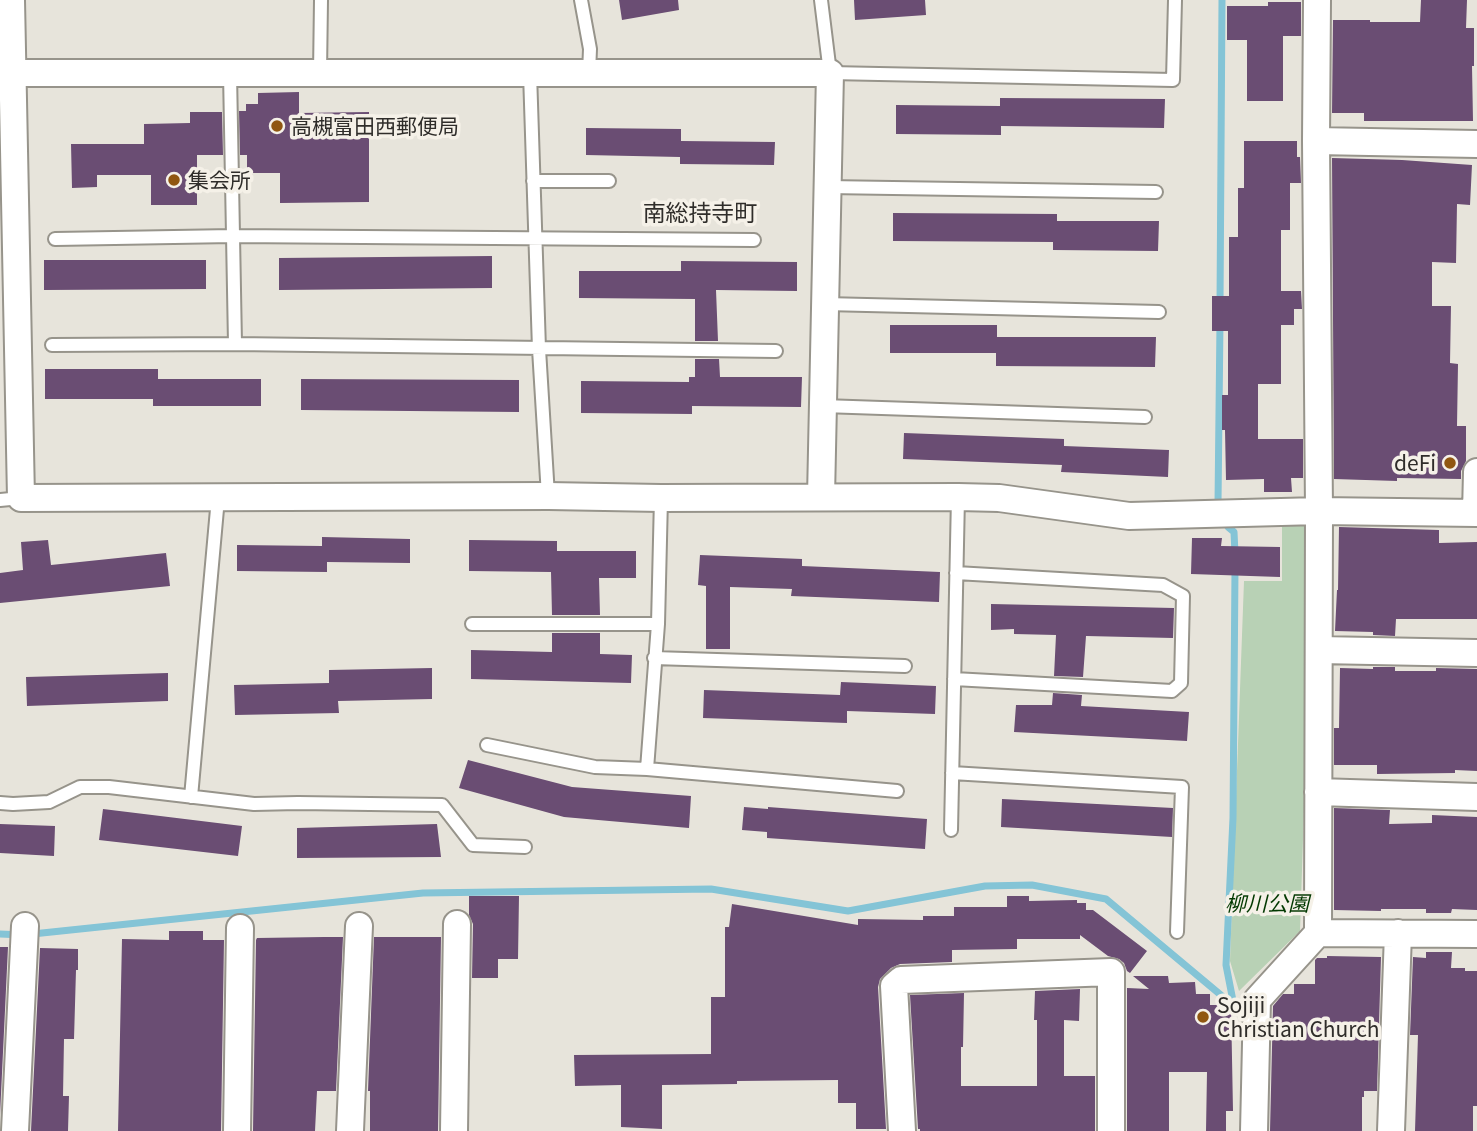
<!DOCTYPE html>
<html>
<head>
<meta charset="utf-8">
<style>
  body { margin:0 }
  canvas { display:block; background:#e7e4db }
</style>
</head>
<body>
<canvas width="1477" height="1131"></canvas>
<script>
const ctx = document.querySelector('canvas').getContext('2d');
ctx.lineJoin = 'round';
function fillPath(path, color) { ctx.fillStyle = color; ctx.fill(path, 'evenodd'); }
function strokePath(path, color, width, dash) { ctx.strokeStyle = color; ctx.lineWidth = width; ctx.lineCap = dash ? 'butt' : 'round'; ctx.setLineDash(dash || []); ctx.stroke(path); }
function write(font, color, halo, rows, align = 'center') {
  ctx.font = font + ' Georgia,"Noto Sans JP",serif'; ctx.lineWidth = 7; ctx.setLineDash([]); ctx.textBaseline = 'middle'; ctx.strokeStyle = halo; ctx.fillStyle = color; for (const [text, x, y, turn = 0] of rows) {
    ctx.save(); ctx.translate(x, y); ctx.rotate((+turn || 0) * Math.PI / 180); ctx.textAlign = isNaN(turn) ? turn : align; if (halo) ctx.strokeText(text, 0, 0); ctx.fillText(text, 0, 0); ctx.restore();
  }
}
fillPath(new Path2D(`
  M1282,524H1304L1313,531L1300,931L1239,991L1230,961L1244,581H1282Z`), '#b8d1b5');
strokePath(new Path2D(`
  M1220,303L1222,0
  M1218,503L1220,322
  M1228,527L1234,532L1235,554
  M0,934L23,935L423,893L711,889L848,911L985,886L1032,885L1106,899L1234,1006L1226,965L1233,818L1235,569`), '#84c4d6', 7);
fillPath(new Path2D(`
  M619,0H678L679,10L622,20Z
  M854,0H925L926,15L855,20Z
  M1421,0H1467L1466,28H1474V66H1472L1473,121H1364V113H1332L1333,20H1370V22H1420Z
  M1268,2H1301V36H1283V101H1247V40H1227V6H1268Z
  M299,92V113L369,112V202L280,203V173H247V155H240L239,111H246V104H258V93Z
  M1000,98L1165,99L1164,128L1001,126V135L896,134V105L1000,106Z
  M190,112H222L223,155H197V205H151V175H97V187L72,188L71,144H144V124L190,123Z
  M586,128L681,129V141L775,142L774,165L680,164V157L586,155Z
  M1244,141H1297V157H1300L1301,183H1290V230H1281V291H1301L1302,309H1294V325H1281V384H1258V439H1303V478H1291L1292,492H1264V479L1226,480L1225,430H1222V395H1228V331H1212V296H1229V237H1238V188H1244Z
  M1332,158L1402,160L1472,165L1470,205L1457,204L1456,263L1432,262V306H1451L1450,363L1458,364L1457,426H1466V461L1461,471V479L1397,478V481L1334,479Z
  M893,213L1057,214V221H1159L1158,251L1053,250V242L893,241Z
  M492,256V288L279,290V258Z
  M44,260H206V289L44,290Z
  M681,261L797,262V291L716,290L718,341H695V299L579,298V271H681Z
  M890,325H997V337H1156L1155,367L996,366V353H890Z
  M695,359H719L720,377H802L801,407L692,406V414L581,413V381L689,382V377H695Z
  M45,369H158V379H261V406H153V399H45Z
  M301,379L519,380V412L301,410Z
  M904,433L1064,439V446L1169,450L1168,477L1061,472L1062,465L903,459Z
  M1339,527L1439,530V543L1477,542V619H1396L1395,636L1373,635V632L1335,631L1337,590H1338Z
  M322,537L410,539V563L327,562V572L237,571V545L322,546Z
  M1192,538H1222L1221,546L1280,547V577L1191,574Z
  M48,540L51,565L166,553L170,586L0,603V573L23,570L21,542Z
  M469,540L557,541V551H636V578H599L600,615H552L551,572L469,571Z
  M700,555L802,559V566L940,572L939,602L791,596L792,589L730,587V649H706V586L698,585Z
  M991,604L1174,608L1173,638L1086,636L1083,677L1054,676L1056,635L1014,634V629L991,630Z
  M552,633H600V654L632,655L631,683L471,679V650L552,652Z
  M1373,667H1395V671H1436V668L1477,669V771L1455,770V773L1377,774V765H1334V728H1339L1340,668L1373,669Z
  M432,668V699L338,701L339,713L235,715L234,685L329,683V670Z
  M168,673V701L27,706L26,677Z
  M841,682L936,686L935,714L847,711V723L703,718L704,690L840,695Z
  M1053,693L1082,695L1081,706L1189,712L1187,741L1014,732L1016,705H1052Z
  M468,760L572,787L691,796L689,828L564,817L459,788Z
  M1002,799L1173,808L1172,837L1001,827Z
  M744,807L768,809V807L927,819L925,849L767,838V832L742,830Z
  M1334,808L1390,810L1389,824L1432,823V815L1477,817V910L1452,909L1451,913H1426V909H1381V911L1334,910Z
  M103,809L242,826L238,856L99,840Z
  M0,824L55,826L54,856L0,853Z
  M437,824L441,857L297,858V828Z
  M469,896H519L518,959H498V978H472L473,924L469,915Z
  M1007,896H1029V901L1077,900V903H1086V910H1093L1147,951L1130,973L1127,971L1124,963L1119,959L1108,956L1080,935V939H1017V949L952,950V962L900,964L891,968L880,979L878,987L886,1129H856V1103H838V1080L737,1081V1084L662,1085V1129L621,1127V1085L575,1086L574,1055L711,1054V997H725V927H729L732,904L858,925V919L923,920V916H954V907H1007Z
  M169,931H203V940H224L221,1131H118L122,939L169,940Z
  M324,937H343L336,1091H317L315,1131H253L256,940L257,938Z
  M374,937H441L438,1131H370V1091H368Z
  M0,947H8L0,1115Z
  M40,948L78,949V970H76L74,1039H64L63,1096H69L68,1131H31Z
  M1426,952H1452L1451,968H1465V971H1477V1106H1473V1131H1415L1418,1035H1410L1413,957L1426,958Z
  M1327,956L1381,957L1377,1091H1364V1097H1362V1131H1270L1273,1006L1283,994H1294V984H1315V960L1317,958H1327Z
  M1133,976H1168L1169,983L1195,982L1196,994H1210V1005H1231L1233,1111H1226V1131H1206L1207,1072H1169V1131H1127V988L1149,989Z
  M1080,989L1079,1021L1064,1020V1076H1095V1131H920V1129H918L910,995L964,993L963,1047H961V1086H1037V1020H1034L1035,991Z`), '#6a4d73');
const service = new Path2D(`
  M581,0L590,49L589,73
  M821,0L830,73L1173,80L1175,0
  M230,73L235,344L776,351
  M320,73L321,0
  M530,73L539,349L548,496
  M533,181H609
  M827,187L1156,192
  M55,239L233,236L754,240
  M825,304L1159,312
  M52,345L235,344
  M823,406L1145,417
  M661,498L658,624L647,769L897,791
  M0,500L21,498
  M472,624H658
  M654,658L905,666
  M954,679L1172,691L1181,683L1183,596L1163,585L956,573
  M487,745L595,767L647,769
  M952,773L1182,787L1177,932
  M191,797L218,498
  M0,803L13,804L49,802L80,787H109L254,804L298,803L442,805L473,845L525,847
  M951,830L958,497`);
const minor = new Path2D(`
  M11,0L21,498L548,496L661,498L958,497L999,498L1129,516L1319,511L1477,513
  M12,73H830L821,497
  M1316,141L1477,144
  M1476,513L1477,472
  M1319,650L1477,653
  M1318,792L1477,797
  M1318,933L1477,934
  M15,1131L25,926
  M237,1131L240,928
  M350,1131L359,926
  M454,1131L457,924
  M902,1131L894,986L901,980L1111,972V1131
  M1254,1131L1257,1000L1318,933L1319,511L1316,141L1317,0
  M1391,1131L1398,933`);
strokePath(service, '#97948b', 16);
strokePath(minor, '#97948b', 30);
strokePath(service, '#fff', 12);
strokePath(minor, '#fff', 26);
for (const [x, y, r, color] of [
  [277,126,7,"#905711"],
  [174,180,7,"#905711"],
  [1450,463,7,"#905711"],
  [1203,1017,7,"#905711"]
]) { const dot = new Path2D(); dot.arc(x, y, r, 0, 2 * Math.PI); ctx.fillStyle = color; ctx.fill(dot); strokePath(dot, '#f5f1e8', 2.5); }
write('21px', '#2f2d2a', '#f5f1e8', [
  ["高槻富田西郵便局",291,126],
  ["集会所",188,180],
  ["deFi",1436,463,"right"],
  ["Sojiji",1217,1005],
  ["Christian Church",1217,1029]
], 'left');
write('italic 21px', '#023901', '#f5f1e8', [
  ["柳川公園",1267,903]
]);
write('23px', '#2f2d2a', '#f5f1e8', [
  ["南総持寺町",700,212]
]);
</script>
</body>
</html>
